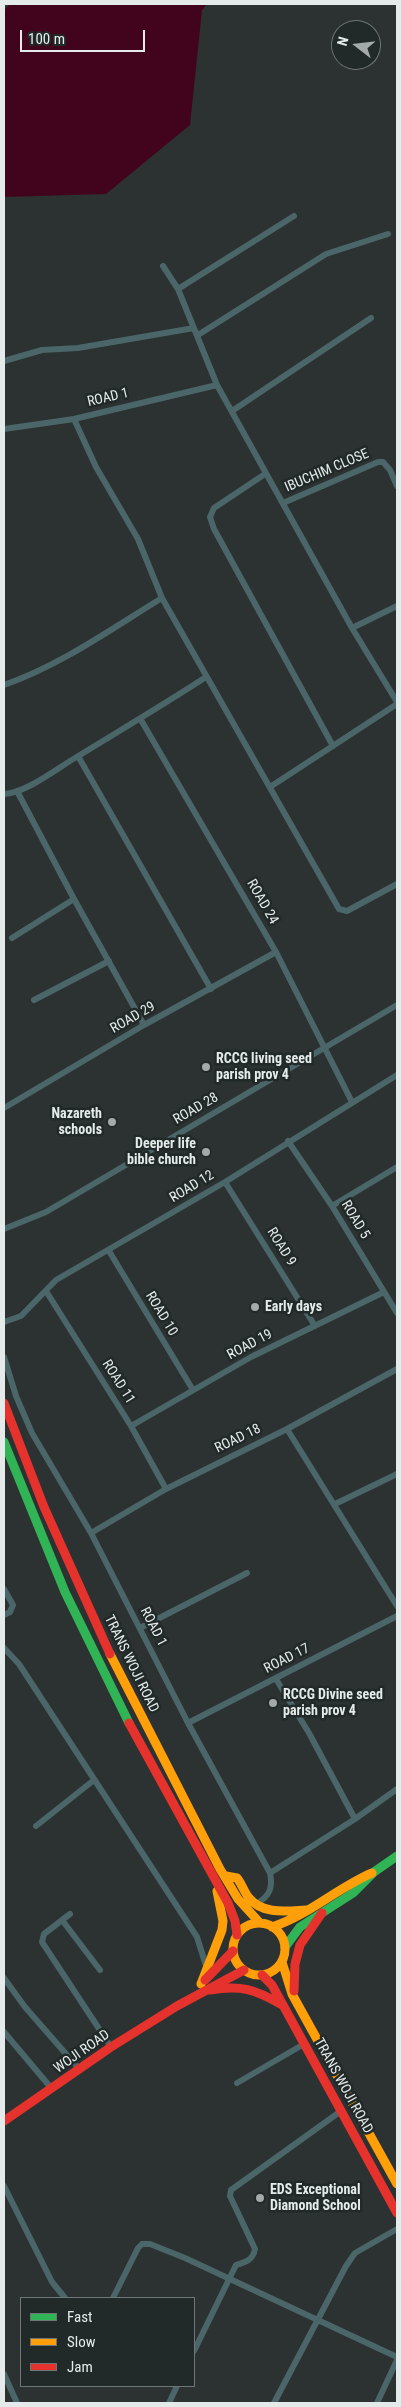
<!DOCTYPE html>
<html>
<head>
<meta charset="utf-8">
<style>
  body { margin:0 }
  #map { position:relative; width:401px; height:2407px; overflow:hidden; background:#2c3131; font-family:"Roboto Condensed",sans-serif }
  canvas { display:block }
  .frame { position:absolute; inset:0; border:5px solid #e5eaeb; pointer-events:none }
  .legend { position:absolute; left:20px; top:2297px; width:175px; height:90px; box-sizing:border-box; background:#212929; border:1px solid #6f7677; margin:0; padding:6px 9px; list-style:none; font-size:15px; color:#e5eaeb }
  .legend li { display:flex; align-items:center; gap:10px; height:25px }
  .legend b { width:25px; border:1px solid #6f7677 }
  .north { position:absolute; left:331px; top:20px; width:50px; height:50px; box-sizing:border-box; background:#212929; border:1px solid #6f7677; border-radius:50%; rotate:286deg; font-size:14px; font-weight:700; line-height:20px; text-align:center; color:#e5eaeb }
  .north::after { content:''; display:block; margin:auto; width:18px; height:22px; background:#a4a9aa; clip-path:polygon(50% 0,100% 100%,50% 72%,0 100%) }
  .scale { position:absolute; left:20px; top:30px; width:125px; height:22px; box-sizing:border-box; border:2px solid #e5eaeb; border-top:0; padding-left:6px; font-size:15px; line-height:18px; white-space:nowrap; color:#e5eaeb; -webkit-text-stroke:4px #212929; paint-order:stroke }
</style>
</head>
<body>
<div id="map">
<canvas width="401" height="2407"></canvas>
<div class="frame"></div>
<ul class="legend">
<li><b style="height:6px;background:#30b455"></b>Fast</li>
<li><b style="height:6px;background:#ff9f0a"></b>Slow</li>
<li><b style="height:6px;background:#e5322d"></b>Jam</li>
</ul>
<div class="north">N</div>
<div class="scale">100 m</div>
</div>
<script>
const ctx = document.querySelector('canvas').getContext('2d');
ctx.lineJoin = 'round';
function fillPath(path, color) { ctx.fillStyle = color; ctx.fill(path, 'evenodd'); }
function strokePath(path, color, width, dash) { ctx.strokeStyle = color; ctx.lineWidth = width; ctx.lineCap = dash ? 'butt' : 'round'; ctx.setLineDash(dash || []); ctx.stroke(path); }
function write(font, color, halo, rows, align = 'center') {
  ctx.font = font + ' "Roboto Condensed",sans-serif'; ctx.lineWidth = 5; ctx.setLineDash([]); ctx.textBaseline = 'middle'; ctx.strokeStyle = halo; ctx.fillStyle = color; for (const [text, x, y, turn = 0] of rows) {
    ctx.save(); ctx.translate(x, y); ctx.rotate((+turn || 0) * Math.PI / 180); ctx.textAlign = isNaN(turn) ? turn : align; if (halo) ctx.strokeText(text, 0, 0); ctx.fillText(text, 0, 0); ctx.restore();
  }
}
fillPath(new Path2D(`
  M10,4H207L202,10L190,125L106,194L4,197V10Z`), '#42041d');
strokePath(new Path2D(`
  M163,266L178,289L217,385L352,628L397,702
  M178,289L294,216
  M198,335L326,254L388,234
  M4,361L42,350L78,348L194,328
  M232,411L371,318
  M74,419L96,467L138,539L162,598L339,909L347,911L397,884
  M4,429L74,419L217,385
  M265,474L214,508L210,517L214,529L333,746
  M283,503L378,462H383L390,470L397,486
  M352,628L397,606
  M4,685C61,665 111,629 162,598
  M141,720L276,952L352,1102
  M78,756L211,989
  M270,787L397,704
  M17,791L74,899L144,1025
  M4,794C26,793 56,769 75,758C119,731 163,705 206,677
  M12,938L74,899
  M34,1000L109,961
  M4,1108L144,1025L276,952
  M288,1141L332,1206L397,1313
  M225,1182L315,1326
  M332,1206L397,1167
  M4,1229L46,1212L397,1005
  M109,1251L193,1390
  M46,1291L131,1426L166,1489
  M4,1322L21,1316L56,1280L225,1182L397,1075
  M4,1357L16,1396L32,1433L91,1533L188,1723L270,1873C273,1888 270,1896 256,1904
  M131,1426L251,1357L384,1292
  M287,1429L397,1606
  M335,1504L397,1474
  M91,1533L166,1489L287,1429L397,1369
  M4,1589L13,1605L10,1612L4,1615
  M140,1628L247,1573
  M4,1648L19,1664L197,1937L207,1969
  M276,1679L309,1733L355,1819
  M188,1723L397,1616
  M36,1826L94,1780
  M270,1873L355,1819L397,1789
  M70,1914L44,1934L42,1942L111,2047
  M62,1920L100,1970
  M4,1978L25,2007L80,2070
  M4,2032L52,2089
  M237,2083L304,2044
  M4,2186L52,2282L65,2298
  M113,2298L138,2248L142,2244H150L185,2258L397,2357
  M194,2351L236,2265C246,2262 253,2260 255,2249L230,2196L231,2190L341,2111
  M4,2374L17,2403
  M169,2403L177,2386
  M274,2403L346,2266L355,2253L397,2229
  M377,2403L397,2360`), '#4a6668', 6);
strokePath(new Path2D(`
  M4,1442L65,1592L129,1723
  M285,1947L300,1927L353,1893L374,1872L397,1856`), '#30b455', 9);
strokePath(new Path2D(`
  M110,1654L220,1869L238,1899L260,1923
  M226,1876L237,1878C242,1884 244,1892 249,1898C263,1915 287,1911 306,1910
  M233 1949a26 26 0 1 1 52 0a26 26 0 1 1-52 0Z
  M272,1927C309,1915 337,1888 372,1873
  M282,1962L292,1994L397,2184
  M201,1984L222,1930L223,1921L217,1891`), '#ff9f0a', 9);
strokePath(new Path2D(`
  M4,1403L44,1507L110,1654
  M129,1723L228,1903L235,1921L237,1935
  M262,1975L272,1985L397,2213
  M205,1980L233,1951
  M210,1990C241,1985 255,1989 282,2005
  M294,1991L295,1964L300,1945L322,1913
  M4,2121L111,2047L177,2006L244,1970`), '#e5322d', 9);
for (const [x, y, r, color] of [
  [206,1067,5,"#a4a9aa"],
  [112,1122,5,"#a4a9aa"],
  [206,1152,5,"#a4a9aa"],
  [255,1307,5,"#a4a9aa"],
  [273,1703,5,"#a4a9aa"],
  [260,2198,5,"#a4a9aa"]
]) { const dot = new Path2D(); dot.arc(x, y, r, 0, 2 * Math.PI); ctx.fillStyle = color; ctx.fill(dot); strokePath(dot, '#212929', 2); }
write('14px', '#e5eaeb', '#212929', [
  ["ROAD 1",108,398,-13],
  ["IBUCHIM CLOSE",327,471,-23],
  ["ROAD 24",262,902,60],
  ["ROAD 29",133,1018,-30],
  ["ROAD 28",196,1109,-30],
  ["ROAD 12",192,1187,-31],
  ["ROAD 5",355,1220,59],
  ["ROAD 9",281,1247,58],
  ["ROAD 10",161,1314,59],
  ["ROAD 19",250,1345,-28],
  ["ROAD 11",118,1382,58],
  ["ROAD 18",238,1439,-26],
  ["ROAD 1",153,1627,63],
  ["ROAD 17",287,1659,-27],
  ["TRANS WOJI ROAD",131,1664,64],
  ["WOJI ROAD",82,2052,-35],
  ["TRANS WOJI ROAD",343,2086,61]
]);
write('bold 14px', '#e5eaeb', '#212929', [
  ["RCCG living seed",216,1059],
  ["parish prov 4",216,1075],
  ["Nazareth",102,1114,"right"],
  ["schools",102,1130,"right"],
  ["Deeper life",196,1144,"right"],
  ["bible church",196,1160,"right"],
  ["Early days",265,1307],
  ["RCCG Divine seed",283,1695],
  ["parish prov 4",283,1711],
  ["EDS Exceptional",270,2190],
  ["Diamond School",270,2206]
], 'left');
</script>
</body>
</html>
